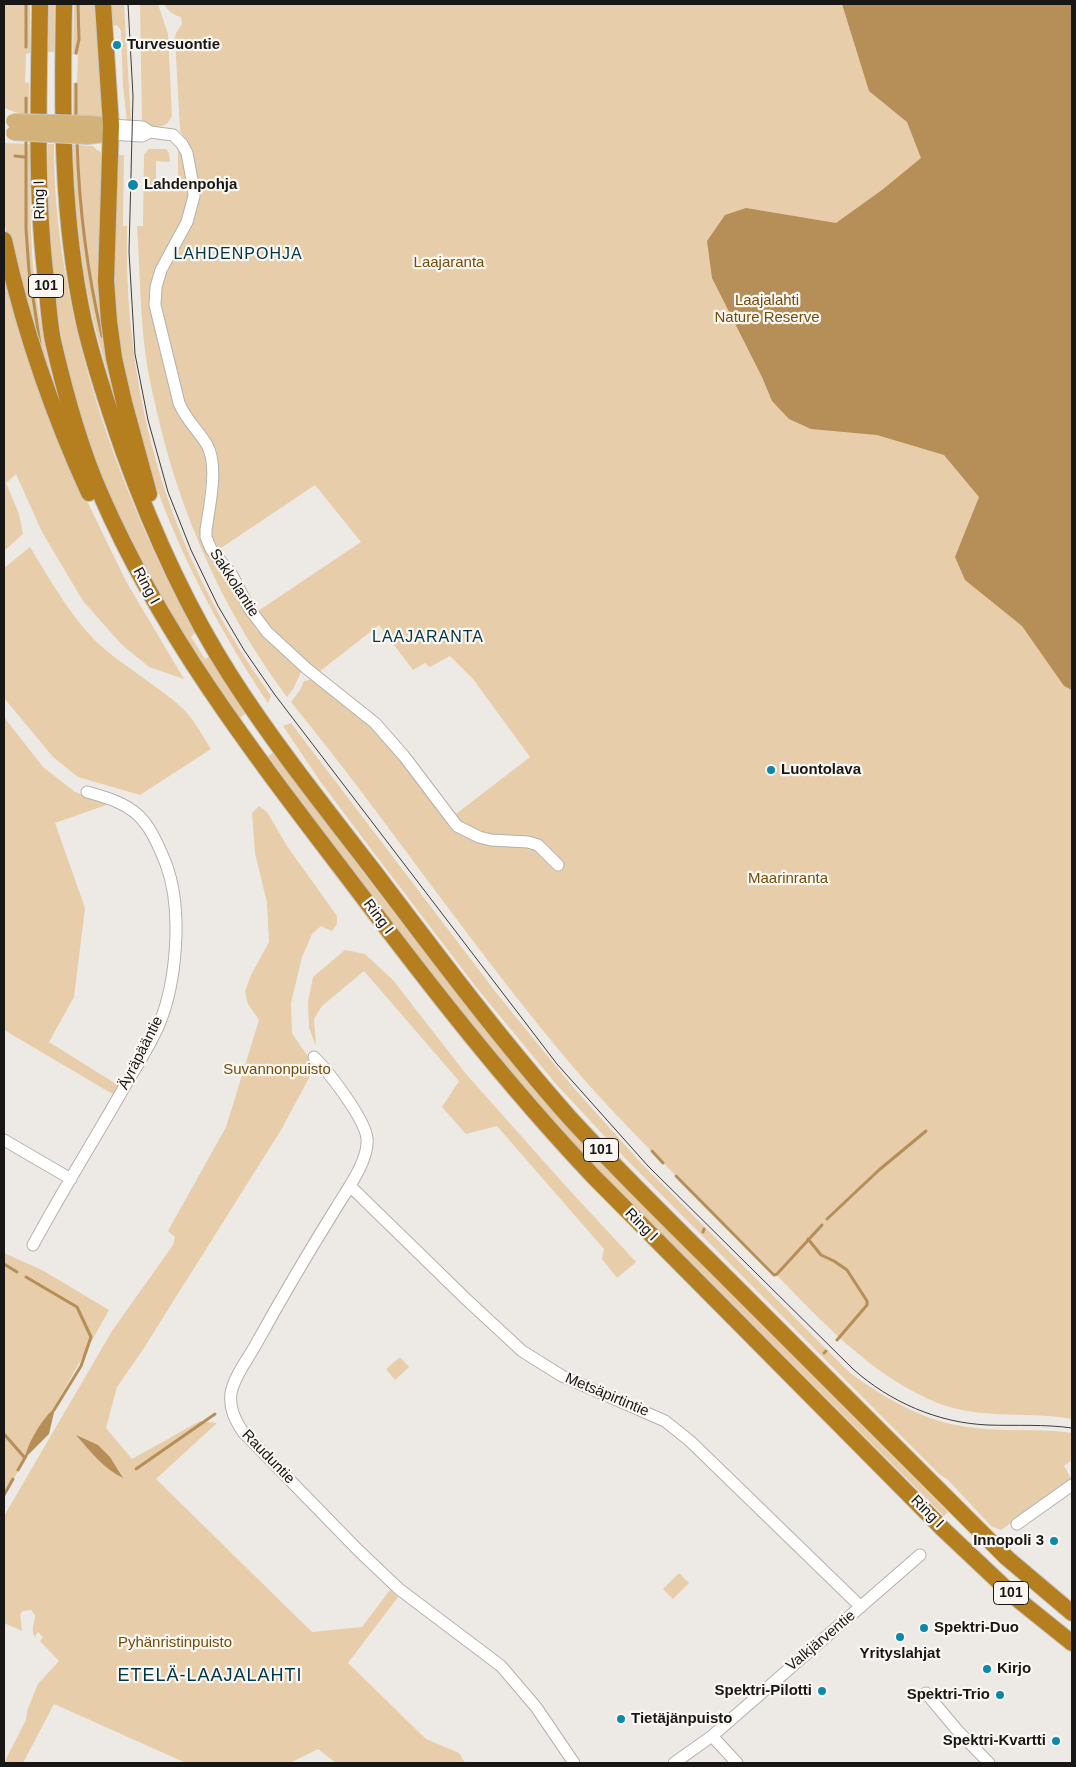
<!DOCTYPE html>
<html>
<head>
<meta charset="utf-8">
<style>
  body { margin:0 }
  #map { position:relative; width:1076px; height:1767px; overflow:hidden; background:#edeae6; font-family:Arial,sans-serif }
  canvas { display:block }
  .frame { position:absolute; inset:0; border:5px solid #181715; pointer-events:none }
</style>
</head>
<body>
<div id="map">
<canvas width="1076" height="1767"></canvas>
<div class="frame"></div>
</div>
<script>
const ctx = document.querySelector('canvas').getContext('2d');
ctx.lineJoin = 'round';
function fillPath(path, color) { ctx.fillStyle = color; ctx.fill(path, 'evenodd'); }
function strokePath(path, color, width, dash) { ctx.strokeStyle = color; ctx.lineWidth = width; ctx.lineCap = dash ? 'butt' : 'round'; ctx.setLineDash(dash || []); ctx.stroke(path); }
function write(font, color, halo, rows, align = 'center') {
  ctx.font = font + ' Arial,sans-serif'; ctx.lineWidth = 4.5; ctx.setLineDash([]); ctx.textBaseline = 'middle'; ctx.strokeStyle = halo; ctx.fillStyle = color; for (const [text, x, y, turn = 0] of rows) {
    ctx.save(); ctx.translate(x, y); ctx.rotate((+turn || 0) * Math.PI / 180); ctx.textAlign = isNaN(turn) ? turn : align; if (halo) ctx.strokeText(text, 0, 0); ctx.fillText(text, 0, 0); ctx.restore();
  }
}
fillPath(new Path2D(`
  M4,4H30V53L26,54L25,82L29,83V117L4,108Z
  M49,4H55L54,52H48Z
  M74,4H98L104,118H73V83H77L78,55L73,54Z
  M109,4H124L131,121L127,122L123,86L121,31L118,26L113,25Z
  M140,4H158L168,34L172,116C165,131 156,126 142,124Z
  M164,4H1072V1419C1022,1410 975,1422 926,1398C857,1365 808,1306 755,1253C694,1193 630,1133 574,1068C474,950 388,821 291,702L300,690L304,681L314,679L346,708L372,726L412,772L447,821L530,757L473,679L450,656L430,667L425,663L413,670L379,625L319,672C297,653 276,634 258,611L361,542L315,485L218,550L210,538L217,452L209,437L187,408L177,377L161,305L160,294L165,277L192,221L185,139L180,131L175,37L176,33L182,24L181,17C173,15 168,11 164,4Z
  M4,143L30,144C30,184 30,225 33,266C37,308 45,349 55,390L14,270L4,220Z
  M48,144H54C53,308 117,490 195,633L191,637L205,659L209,657L245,714L240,718C167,613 98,500 69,374C52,299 46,222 48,144Z
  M73,145L93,146L97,150L105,154L118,397L115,398C103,358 92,319 85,279C78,234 74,190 73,145Z
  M149,149H166L169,153L170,162L156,161V188L178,187V151H182L190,196L182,222L158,263L152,285L159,342L178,415L202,445L208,462L202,522L232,583L256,629L265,639L302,670L293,689L287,697C226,615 184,523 160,425C155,403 149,380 146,358C140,315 140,270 137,226H143L144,155Z
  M115,155H124L123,226H127C124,356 151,487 213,603C230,636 250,666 271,696L268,703C188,583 129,451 115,307C111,257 114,205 115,155Z
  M4,263L81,489L127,583L184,679L149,667L121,644L83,601L42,532L16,474L6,483L19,514L23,534L4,551Z
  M30,547C51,581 71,618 101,646C126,668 155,684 180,706C193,717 202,735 211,749L140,795L78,777L53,757L4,698V568Z
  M4,717L43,767L75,792L109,804L55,823L85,908L74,997L49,1042L121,1087L116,1096L4,1030Z
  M291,723L498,995L572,1086L640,1162L850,1373C888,1400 928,1424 976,1428C1008,1432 1040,1428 1072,1433V1460L1064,1466L1072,1480L1001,1530L991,1526L948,1480L939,1474L624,1157L556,1084L476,987L374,853L320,781L283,726Z
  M273,753L404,926L510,1061L537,1093L568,1127L658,1221L948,1512L944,1516L599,1171C478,1042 373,898 268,756Z
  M259,806L267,812L287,846L337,916V924L332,931L321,926L312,934L302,957L291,1003L292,1033L315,1067L281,1130L142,1351L117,1387L106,1428L132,1459L200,1421L217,1423L156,1479L312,1632L362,1627L390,1590L398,1597L348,1663L426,1739L459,1753L465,1763H336L318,1749L290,1763H186L54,1704L23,1763H4L26,1720L27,1711L38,1684L59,1661L40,1641L43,1637L38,1632L35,1636L37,1639C29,1631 35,1624 35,1615L31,1610L23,1611L20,1614L22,1631L4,1623V1516L112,1331L173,1245L175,1237L168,1231L226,1127L259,1020L248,1004L245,992L251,975L269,942L267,903L255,853L252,813Z
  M345,950L365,954L393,980L466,1074L563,1183L636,1262L617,1278L602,1259L604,1249L497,1126L466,1134L442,1107L459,1081L364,971L322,1006L314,1019L316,1046L309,1028L308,1002L313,977Z
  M4,1253L42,1270L109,1310L4,1496Z
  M400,1357L409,1367L395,1380L386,1369Z
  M679,1573L689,1583L673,1599L663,1589Z`), '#e7cda9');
fillPath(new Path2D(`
  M842,4H1072V690L1064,686L1022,626L965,580L955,557L979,497L944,455L877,435L811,429L789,419L772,401L762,377L712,278L707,241L725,215L746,208L836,223L882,190L921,158L907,122L869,91Z
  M55,1408L49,1434L25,1458C27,1444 43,1417 55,1408Z
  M76,1435L98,1445L110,1457L123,1478C104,1469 90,1451 76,1435Z`), '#b58e58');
strokePath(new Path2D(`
  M78,4L79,40
  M26,47V4
  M76,53L79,39
  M26,117V98
  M76,120V84
  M26,138V229L29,271L40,344
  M77,141C79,207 87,272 102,336
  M15,156L24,157
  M652,1151L663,1163
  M676,1176L774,1275L777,1274L822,1225
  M827,1219L879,1170L926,1131
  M703,1232L704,1229
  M808,1239L821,1255L834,1261L847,1270L867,1301V1305L837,1340
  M4,1264L17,1272
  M26,1277L77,1307L91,1337L81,1366L54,1410
  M824,1353L826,1351
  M4,1434L25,1458
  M136,1469L215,1414
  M18,1470L26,1456
  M4,1495L13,1479`), '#b58e58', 3);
const minor = new Path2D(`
  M111,125L143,127L150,132
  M110,134L142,136L150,132L173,135L182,144L187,153L193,185L194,196L187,222L161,270L156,287L155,305L179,403C186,420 198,430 207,445C219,465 209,508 206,530V537L211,549L232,575L249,608L267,632L306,668L375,723L404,756L457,826L479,837L491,840L528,842L538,845L558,865
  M314,1057C328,1071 366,1120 367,1139C369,1160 347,1190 336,1208C308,1253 281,1299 255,1346C247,1360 234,1377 231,1393C229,1408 235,1420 243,1432L358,1550L399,1589L501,1666L536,1707L574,1763
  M4,1140L71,1179
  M350,1186L467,1300L522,1351L562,1376L665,1421L690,1441L861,1607
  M33,1245C61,1193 93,1142 122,1091C134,1070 148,1049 158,1027C177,983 183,909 166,864C147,816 136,805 87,792
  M1017,1524L1072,1485
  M926,1693L957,1730L989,1763
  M712,1736L737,1763
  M674,1763L712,1736L920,1555`);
const major = new Path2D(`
  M88,123L111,125
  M88,137L110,134`);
const highway = new Path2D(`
  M40,4C39,96 35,189 46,280C48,300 49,321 53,341C65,393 79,446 101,495C162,636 257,758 350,880C427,982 505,1083 594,1177L944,1530L1016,1598L1072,1643
  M64,4C62,110 61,217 84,322C94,366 109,410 124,453C152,530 186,606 230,675C274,744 326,809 376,874C438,956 500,1039 569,1117C620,1173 675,1226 729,1280C806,1357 883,1435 961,1512L1007,1558L1072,1613
  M103,4L111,125L106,281L109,321L114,358L124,402L149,494
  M4,240C23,328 52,412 89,493`);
strokePath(minor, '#b4b1ad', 13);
strokePath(major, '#c8c7c7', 16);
strokePath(highway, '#c8c7c7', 18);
strokePath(minor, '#fff', 11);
strokePath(major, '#d3b279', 14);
strokePath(highway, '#b57e1f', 16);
strokePath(new Path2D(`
  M128,4L133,96L129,252L135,354L148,420L168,492L191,550L218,606L244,650L275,695L557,1064L648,1166L853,1369C890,1402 938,1423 988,1425C1016,1426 1044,1424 1072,1428`), '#3d3c3a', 1);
const majorBridge = new Path2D(`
  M13,121L88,123
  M13,133L88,137`);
strokePath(majorBridge, '#c8c7c7', 16, []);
strokePath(majorBridge, '#d3b279', 14);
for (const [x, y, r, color] of [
  [117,45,5,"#0d88ab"],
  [133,185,6,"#0d88ab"],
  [771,770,5,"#0d88ab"],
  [1054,1541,5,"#0d88ab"],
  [924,1628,5,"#0d88ab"],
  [900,1637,5,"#0d88ab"],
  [987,1669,5,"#0d88ab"],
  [822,1691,5,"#0d88ab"],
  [1000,1695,5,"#0d88ab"],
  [621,1719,5,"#0d88ab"],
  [1056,1741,5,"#0d88ab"]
]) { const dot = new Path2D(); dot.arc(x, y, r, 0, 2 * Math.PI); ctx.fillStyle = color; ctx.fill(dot); strokePath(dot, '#faf7f3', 2); }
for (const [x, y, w] of [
  [46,286,35],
  [601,1150,35],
  [1011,1593,35]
]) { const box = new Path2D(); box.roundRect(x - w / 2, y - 11.5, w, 23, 4); ctx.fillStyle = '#faf7f3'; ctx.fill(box); strokePath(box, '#181715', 1); }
write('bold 14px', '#181715', null, [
  ["101",46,286],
  ["101",601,1150],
  ["101",1011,1593]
]);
write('bold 15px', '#181715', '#faf7f3', [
  ["Turvesuontie",127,45],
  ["Lahdenpohja",144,185],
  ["Luontolava",781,770],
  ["Innopoli 3",1044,1541,"right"],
  ["Spektri-Duo",934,1628],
  ["Yrityslahjat",900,1654,"center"],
  ["Kirjo",997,1669],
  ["Spektri-Pilotti",812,1691,"right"],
  ["Spektri-Trio",990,1695,"right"],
  ["Tietäjänpuisto",631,1719],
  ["Spektri-Kvartti",1046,1741,"right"]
], 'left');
write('15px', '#181715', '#faf7f3', [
  ["Ring I",40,200,-91],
  ["Sakkolantie",234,583,57],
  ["Ring I",146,586,61],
  ["Ring I",378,917,53],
  ["Äyräpääntie",141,1053,-63],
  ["Ring I",641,1225,45],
  ["Metsäpirtintie",607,1395,23],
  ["Rauduntie",268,1457,46],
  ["Ring I",927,1512,45],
  ["Valkjärventie",821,1641,-40]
]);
write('15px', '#744e09', '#faf7f3', [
  ["Laajaranta",449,263],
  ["Laajalahti",767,301],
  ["Nature Reserve",767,318],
  ["Maarinranta",788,879],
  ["Suvannonpuisto",277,1070],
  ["Pyhänristinpuisto",175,1643]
]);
ctx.letterSpacing = '1px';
write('16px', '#003546', '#faf7f3', [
  ["LAHDENPOHJA",238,255],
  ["LAAJARANTA",428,638]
]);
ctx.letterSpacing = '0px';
ctx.letterSpacing = '1px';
write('18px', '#003546', '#faf7f3', [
  ["ETELÄ-LAAJALAHTI",210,1676]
]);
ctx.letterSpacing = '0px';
</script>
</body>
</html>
